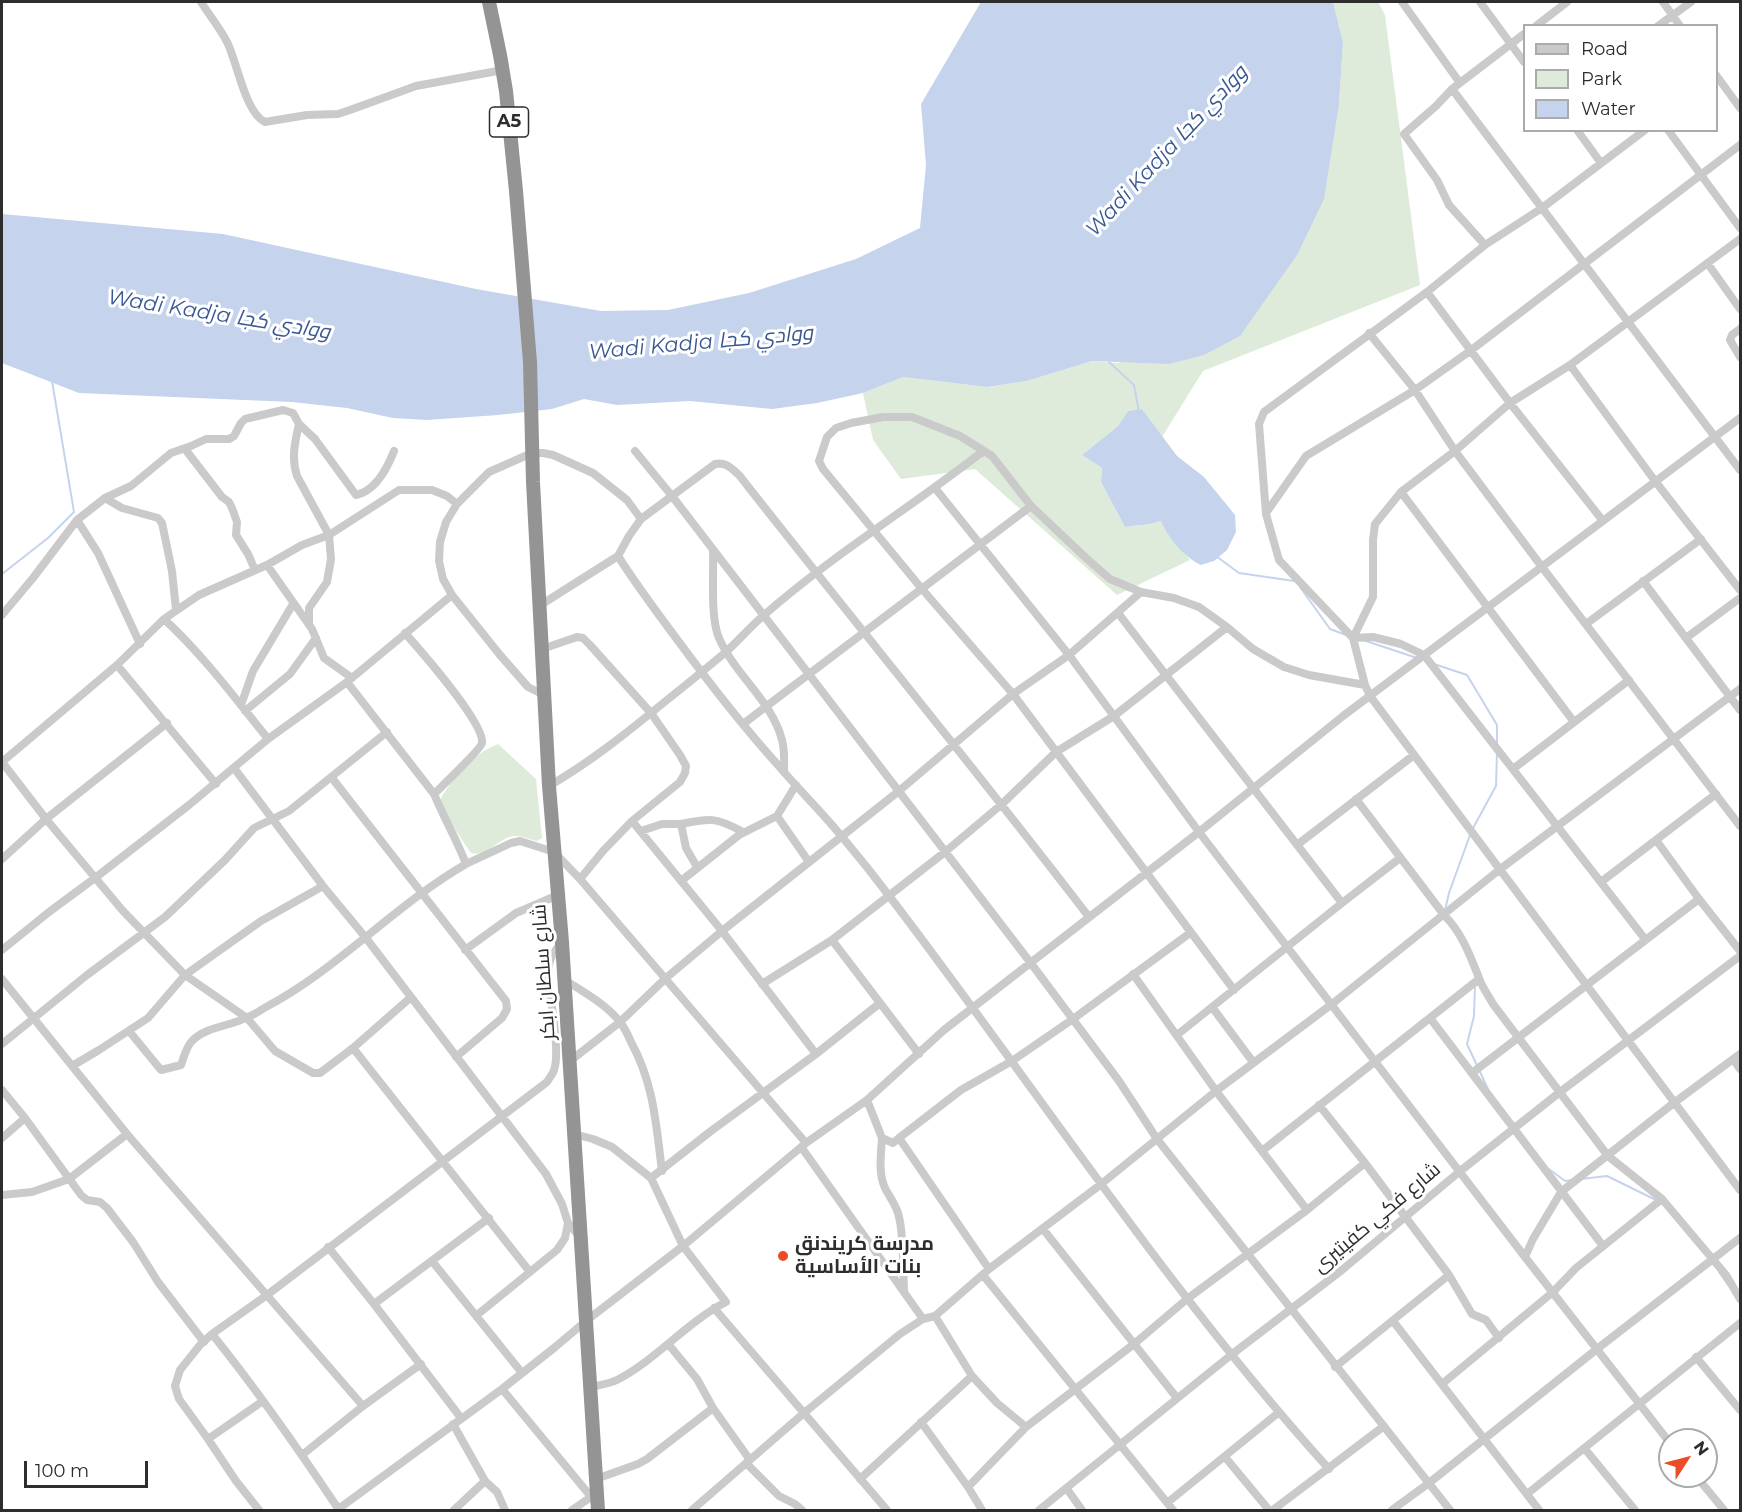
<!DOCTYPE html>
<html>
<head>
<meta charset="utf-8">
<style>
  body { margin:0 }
  #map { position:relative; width:1742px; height:1512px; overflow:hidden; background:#fff; font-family:Montserrat,sans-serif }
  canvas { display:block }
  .frame { position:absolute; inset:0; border:3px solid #2d2d2d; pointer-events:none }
  .legend { position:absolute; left:1523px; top:24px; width:195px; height:108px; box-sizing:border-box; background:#fff; border:2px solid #ababab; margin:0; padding:8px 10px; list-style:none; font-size:18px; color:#2d2d2d }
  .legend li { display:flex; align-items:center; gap:12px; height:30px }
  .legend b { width:30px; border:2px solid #ababab }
  .north { position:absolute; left:1658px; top:1428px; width:60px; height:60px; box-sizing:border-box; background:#fff; border:2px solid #ababab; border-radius:50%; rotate:54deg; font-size:16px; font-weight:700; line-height:24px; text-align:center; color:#2d2d2d }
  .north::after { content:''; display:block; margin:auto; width:21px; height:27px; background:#eb4d28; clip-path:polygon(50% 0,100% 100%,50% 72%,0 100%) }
  .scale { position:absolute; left:24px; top:1461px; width:124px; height:27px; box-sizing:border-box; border:3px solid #2d2d2d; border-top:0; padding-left:8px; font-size:18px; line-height:21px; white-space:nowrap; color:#2d2d2d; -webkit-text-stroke:4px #fff; paint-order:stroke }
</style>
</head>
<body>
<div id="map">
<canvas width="1742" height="1512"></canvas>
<div class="frame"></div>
<ul class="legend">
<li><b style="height:8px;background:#cacaca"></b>Road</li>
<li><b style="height:16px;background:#dfebda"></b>Park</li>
<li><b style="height:16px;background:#c5d3ec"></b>Water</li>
</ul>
<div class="north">N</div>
<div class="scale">100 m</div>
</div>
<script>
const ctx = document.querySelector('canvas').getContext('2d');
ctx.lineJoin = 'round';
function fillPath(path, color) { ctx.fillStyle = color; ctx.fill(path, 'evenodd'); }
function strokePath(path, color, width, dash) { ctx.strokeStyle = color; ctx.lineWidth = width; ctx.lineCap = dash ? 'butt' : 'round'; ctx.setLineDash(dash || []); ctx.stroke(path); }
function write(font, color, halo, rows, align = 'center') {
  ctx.font = font + ' Montserrat,Cairo,sans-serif'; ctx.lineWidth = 6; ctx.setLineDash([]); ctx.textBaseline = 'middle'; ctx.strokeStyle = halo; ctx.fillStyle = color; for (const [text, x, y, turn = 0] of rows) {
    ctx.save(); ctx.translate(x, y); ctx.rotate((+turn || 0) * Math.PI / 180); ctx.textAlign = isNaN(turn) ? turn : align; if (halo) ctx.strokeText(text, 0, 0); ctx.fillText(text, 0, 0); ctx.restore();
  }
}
fillPath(new Path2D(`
  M1333,2H1378L1385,15L1420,285L1203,371L1162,437L1142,409L1128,411L1118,426L1082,455L1102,468L1101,482L1125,527C1137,525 1150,525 1161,521L1190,560L1117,595L975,469L901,479L873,440L863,393L903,377L987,387L1027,381L1092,361L1119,363L1339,104L1343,42Z
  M498,744L536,779L542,838L537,841C531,840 523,836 517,836C500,835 488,858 471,853C459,836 448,819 440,800C455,775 471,755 498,744Z`), '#dfebda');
fillPath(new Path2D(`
  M981,2H1333L1343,42L1339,104L1324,199L1297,255L1240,336L1204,355L1169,364L1092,361L1027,381L987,387L903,377L863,393L817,403L772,409L690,401L617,405L584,399L552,409L498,415L427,420L393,418L347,408L292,402L79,393L2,363V214L223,234L476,289L601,311L668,310L749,293L856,259L920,228L926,165L921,104Z
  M1142,409L1177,456L1204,477L1235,515L1236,532L1227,550L1214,561L1201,565C1185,558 1168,538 1161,521C1150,525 1137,525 1125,527L1101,482L1102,468L1082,455L1118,426L1128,411Z`), '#c5d3ec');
strokePath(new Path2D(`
  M1109,362L1134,385L1139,412
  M1216,556L1239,573L1294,581
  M2,574L48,538L74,512L52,381
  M1300,587L1330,629L1346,635
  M1363,640L1417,658
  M1434,664L1467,675L1497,725V743
  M1472,830L1496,786L1497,752
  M1445,910L1449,893L1470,835
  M1475,986L1474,1016L1467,1044L1488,1089
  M1549,1169L1565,1181L1572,1180
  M1581,1179L1607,1176L1656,1200
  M2,1202V1210
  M1719,1272L1728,1285`), '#c5d3ec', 2);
strokePath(new Path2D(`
  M201,2C209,15 220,28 227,42C237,61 245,113 265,122L307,115L338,114L350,110L416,86L503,70
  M1402,2L1460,83
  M1480,2L1524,62
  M1663,2L1680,26
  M1536,26L1567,2
  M1658,26L1691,2
  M1716,75L1740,108
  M1452,89L1740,470
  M1577,130L1601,163
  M1668,130L1740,228
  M1740,239L1570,365L1510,403L1455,451L1401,492L1375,524L1373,540V597L1353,638L1365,685L1370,696C1493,861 1617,1025 1740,1190
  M1485,245L1449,205L1437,180L1404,134L1436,106L1452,89L1524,34
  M1708,264L1740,309
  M1427,292L1510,403L1603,521
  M1740,329L1732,335L1730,340L1740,357
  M1369,333L1415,390L1455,451L1542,567L1740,826
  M1570,365L1655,481L1740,590
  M299,424L315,439L356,495C375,491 387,469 394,451
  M185,449L222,497L229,502L232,508L237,522L236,535L248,554L255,570
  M635,451L672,496L1030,962L1119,1081L1157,1139L1450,1510
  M935,488L1069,655L1199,832L1525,1257L1670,1443
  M1401,492L1574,722
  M105,498L122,508L158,518L162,523L172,571L176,610
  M1266,513L1306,456L1415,390L1470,351L1740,145
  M77,520L98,553L140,644
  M713,551C714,575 710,617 719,638C735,675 772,701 782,740C785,750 784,762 784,772
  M267,565L312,629L324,658L352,678
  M1643,581L1740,710
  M539,606L618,556
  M1118,613L1342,903
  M2,615L33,578L77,520L105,498L131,486L171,453L191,446L206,439H229L234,436L241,423L245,419L283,410L293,413L299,424C295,442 291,458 297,476L329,535L331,559L327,582L309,608V625
  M164,619C203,655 235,698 268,739
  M1586,624L1701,539
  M1686,638L1740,598
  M542,649L577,637L583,638L590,645L651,713L680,755L686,766L685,773L680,782L632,821L603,851L580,879
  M117,665L216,784
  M347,682L434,794
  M544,695L528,687L500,655L452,595L443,579L439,561L440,542L446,522L457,504L489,472L532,453H543L553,455L593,473L627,500L641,519
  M241,705L253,671L293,604
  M245,711L290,674L316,638
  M743,724L1031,506
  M2,762L46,819L123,911L185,975L247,1018L275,1051L313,1073H320L353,1048L410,998
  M2,762L117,665L164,619L199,595L267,565L302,545L329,535L399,490H432L447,496L457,504
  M234,768L323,886L366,938L546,1174L562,1204L568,1223L579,1236
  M1513,769L1629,680
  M332,778L506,1001L507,1009L502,1018L456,1057
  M549,786C592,761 629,731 667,700C687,684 707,668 727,651C739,640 750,627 763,616C830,557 907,510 978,455L984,452
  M1356,799L1444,915C1462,933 1470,955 1479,978C1482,987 1488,995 1493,1004L1608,1156L1662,1199L1726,1275L1740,1299
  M777,816L809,862
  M632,821L722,931L816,1054L880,1003
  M681,824C710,818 716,817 743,832
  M641,831L662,824H681L686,848L697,867
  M1656,840L1699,899L1740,951
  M1297,845L1414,755
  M2,859L46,819L167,723
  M466,864L511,843L520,841L554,852L580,879L806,1143
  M681,881L739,835L777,816L796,785
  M1601,882L1716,794
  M1089,917C975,768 855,623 739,475C731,468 726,462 715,464L641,519L629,536L618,556C637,586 658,614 679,642C710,684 742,725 777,764C798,789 822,812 843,838C859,857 875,877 890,897C1036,1088 1167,1290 1329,1469
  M1645,939L1424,655L1401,644L1373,637L1353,638L1279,560L1266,514L1259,424L1264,412L1427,292L1485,245L1542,208L1645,130
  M832,940L919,1054
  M2,950L49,912L95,878L189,805L268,739L347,682L452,595
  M465,950L516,913L558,895
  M1133,974L1216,1091L1307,1210
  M2,979L127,1134L363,1406
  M565,980C583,992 606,1004 620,1022C624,1027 628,1035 631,1042C654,1084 656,1124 662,1171
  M762,984L832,940L945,852L1002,804L1056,752L1114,716L1227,627
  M1234,990L1013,694L922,589L823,469L819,461L827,437L836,428L851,423L883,417H912L960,436L992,456L1031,506L1086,558L1110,579L1141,592L1174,598L1199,607L1227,627L1253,649L1284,667L1309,675L1365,685
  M1212,1007L1253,1062
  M1430,1018L1603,1246
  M129,1031L161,1070L181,1065C184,1057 186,1047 192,1041C205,1027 230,1026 246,1018C253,1015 260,1011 266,1007C339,968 395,905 466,864C457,840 444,818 434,794C441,787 481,749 482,743C485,724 420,650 405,633
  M1177,1035L1342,903L1400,858
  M2,1044L87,975L165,917L225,860L254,828L289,811L387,732
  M353,1048L530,1272
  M1733,1059L1740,1069
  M570,1061L620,1022L666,978L722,931L899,791L1013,694L1069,655L1141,592
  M72,1066L99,1050L148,1018L185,975L261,921L323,886
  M1472,1073L1699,899
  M2,1090L25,1118L81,1195L87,1200L100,1202L107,1208L133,1242L158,1282L204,1342
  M867,1100L882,1138L893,1143L899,1138L989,1269
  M1319,1105L1365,1163L1449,1275L1472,1314L1486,1320L1499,1338
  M574,1134L593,1139L612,1147L651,1178
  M2,1138L25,1118
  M882,1138C881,1155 878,1173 885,1188C890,1198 897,1206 899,1217C904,1237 903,1269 904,1291
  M899,1138L961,1090L1012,1061L1073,1019L1190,933
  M802,1148L923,1319
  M1262,1151L1479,979
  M2,1195L32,1192L69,1179L127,1134
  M1043,1229L1177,1398
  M328,1247L374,1304L461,1418
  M1525,1257L1533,1239L1561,1192L1675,1102L1740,1054
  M432,1261L522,1373
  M983,1275L1173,1510
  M374,1304L489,1218
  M714,1308L887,1510
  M477,1315L557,1250L565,1238L568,1223
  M935,1316L972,1376L997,1403L1026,1427
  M1393,1321L1539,1510
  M212,1334C258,1391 299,1450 339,1510
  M669,1345L697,1379L713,1408L750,1460
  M1696,1357L1740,1410
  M1335,1367L1449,1275
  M1442,1384L1553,1292L1576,1268L1662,1199
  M590,1387C599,1385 609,1384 617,1380C656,1360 688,1321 726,1302L683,1246L651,1178L711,1131L816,1054
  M502,1389L597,1504
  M921,1422L968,1487
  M453,1424L485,1481L497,1492L505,1510
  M208,1439L263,1401
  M1585,1449L1635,1510
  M302,1455L363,1406L421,1364
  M1225,1457L1269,1510
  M746,1463L779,1496L795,1504L802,1510
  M1696,1476L1724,1510
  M596,1479L638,1464L647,1459L713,1408
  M860,1479L972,1376
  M1067,1489L1082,1510
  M1527,1494L1740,1323
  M1167,1503L1278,1413
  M259,1510L236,1481L208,1439L179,1399L175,1386L180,1370L200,1345L212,1334L267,1295L547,1082C549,1078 553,1074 554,1070C561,1051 549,995 548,972C549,959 553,953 561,943
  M337,1510L502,1389L554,1348L586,1321L683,1246L806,1143L867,1100L944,1030L1199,832L1343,716L1740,418
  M454,1510L485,1481
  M572,1510L591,1497
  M692,1510L804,1413L900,1334L923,1319L935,1316L989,1269L1100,1185L1216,1091L1332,1004L1499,870L1740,689
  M982,1510L968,1487L1026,1427L1134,1344L1187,1299L1307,1210L1365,1163
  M1039,1510L1231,1355L1342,1270L1459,1172L1560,1092L1740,956
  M1273,1510L1384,1426
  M1392,1510L1429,1483L1597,1349L1740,1238`), '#cacaca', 8);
strokePath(new Path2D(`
  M489,2L500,55L506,91L516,191L530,362L533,482L549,786L562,942L598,1510`), '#949494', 14);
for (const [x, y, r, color] of [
  [783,1256,6,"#eb4d28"]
]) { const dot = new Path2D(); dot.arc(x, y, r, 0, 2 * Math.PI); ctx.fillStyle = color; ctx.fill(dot); strokePath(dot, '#fff', 2); }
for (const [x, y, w] of [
  [509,122,39]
]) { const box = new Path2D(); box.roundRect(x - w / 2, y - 15, w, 30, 4.5); ctx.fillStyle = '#fff'; ctx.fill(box); strokePath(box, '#2d2d2d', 1.5); }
write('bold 18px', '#2d2d2d', null, [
  ["A5",509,122]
]);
write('20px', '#2d2d2d', '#fff', [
  ["شارع سلطان ابكر",544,972,-94],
  ["شارع فكي كفيتيرى",1377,1218,-40]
]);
write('bold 20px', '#2d2d2d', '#fff', [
  ["مدرسة كريندنق",795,1244],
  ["بنات الأساسية",795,1267]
], 'left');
write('italic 21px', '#395891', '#fff', [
  ["Wadi Kadja ووادي كجا",1167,151,-47],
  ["Wadi Kadja ووادي كجا",219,315,9],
  ["Wadi Kadja ووادي كجا",701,343,-5]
]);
</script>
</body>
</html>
